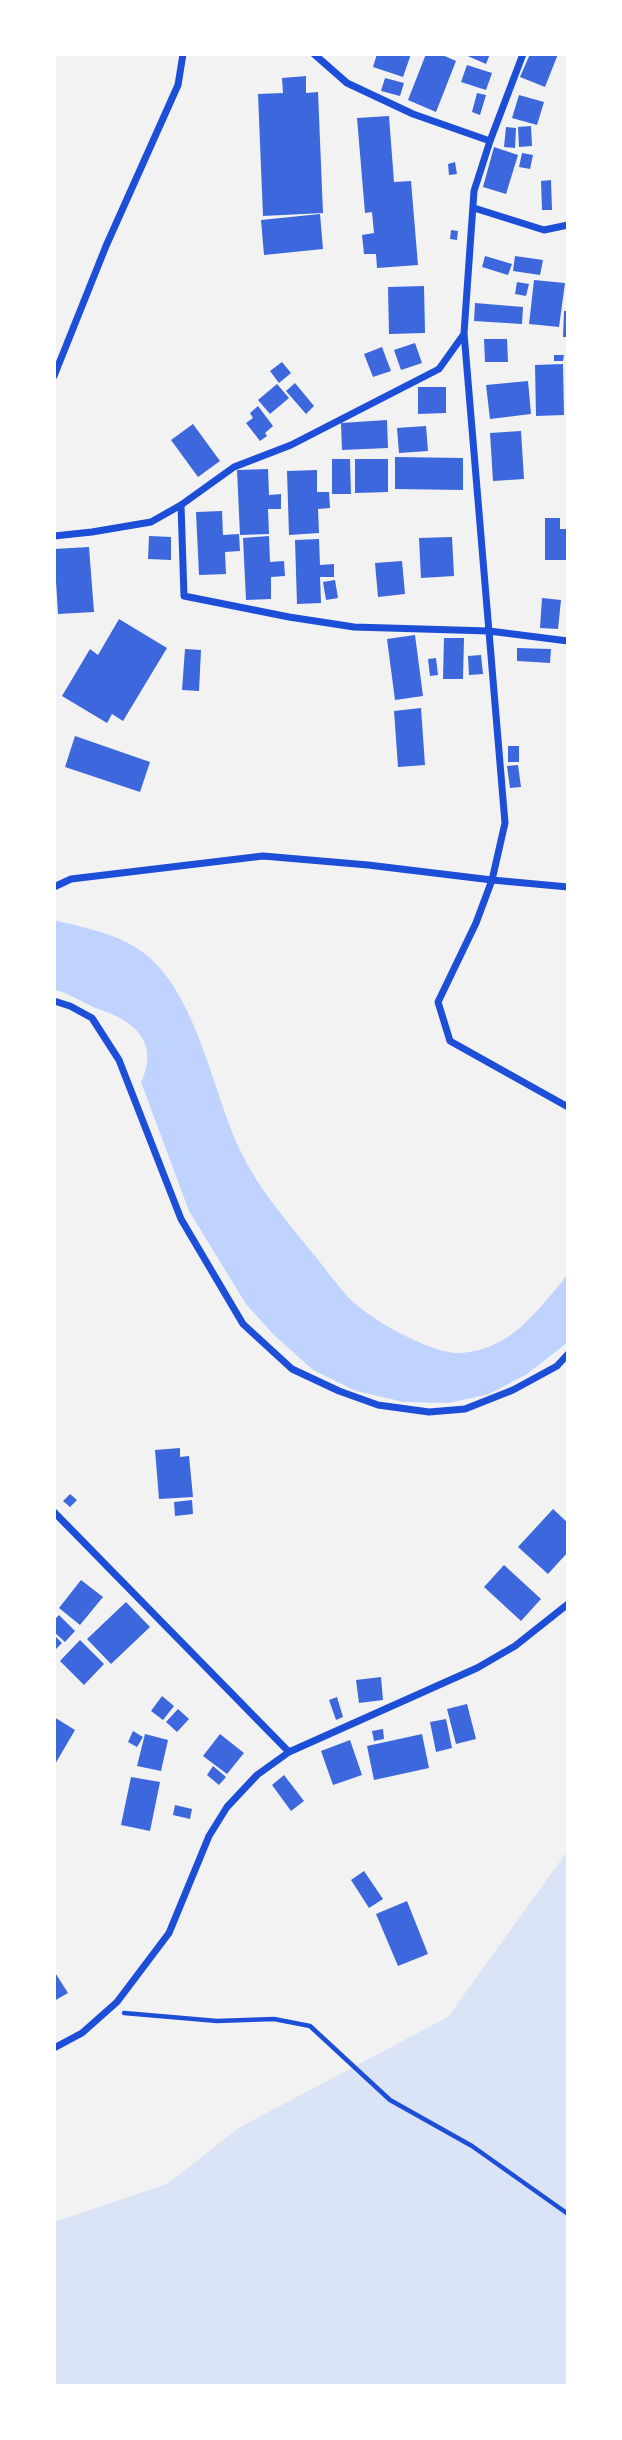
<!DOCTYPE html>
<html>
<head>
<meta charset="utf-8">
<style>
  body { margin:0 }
  #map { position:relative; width:622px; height:2440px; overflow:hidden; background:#f2f2f2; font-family:"Golos Text",sans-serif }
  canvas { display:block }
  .frame { position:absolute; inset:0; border:56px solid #fff; pointer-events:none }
</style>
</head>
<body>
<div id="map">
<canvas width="622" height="2440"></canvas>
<div class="frame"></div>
</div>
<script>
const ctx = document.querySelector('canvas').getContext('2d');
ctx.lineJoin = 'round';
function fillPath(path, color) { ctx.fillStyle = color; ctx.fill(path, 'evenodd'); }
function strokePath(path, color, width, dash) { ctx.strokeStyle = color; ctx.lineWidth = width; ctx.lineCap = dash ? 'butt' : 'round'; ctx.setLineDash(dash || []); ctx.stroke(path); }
fillPath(new Path2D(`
  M568,1850V2386H54V2222L167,2184L240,2127L448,2017Z`), '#dbe4f7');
fillPath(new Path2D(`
  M54,920C88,929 124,934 151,959C198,1002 213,1092 240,1150C257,1187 284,1217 309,1249C323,1265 335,1283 349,1298C369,1319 433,1355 461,1353C510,1349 532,1316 562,1282L568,1273V1342L527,1374L489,1394L449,1403L404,1402L356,1391L313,1370L274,1335L246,1304L189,1211L141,1082C154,1055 147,1033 120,1018C110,1012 99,1010 89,1005C78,1000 67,992 54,990Z`), '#bfd3fe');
fillPath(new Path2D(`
  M377,54H411L403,77L373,67Z
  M426,54H440L456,61L436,112L408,100Z
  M463,54H490L486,64Z
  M530,54H558L545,87L520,77Z
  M467,65L492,73L486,90L461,82Z
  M306,76V93L318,92L323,213L263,216L258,94L283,93L282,78Z
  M385,78L404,83L400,96L381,91Z
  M477,93L486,95L480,115L472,112Z
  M519,95L544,102L537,125L512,118Z
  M389,116L394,182L411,181L418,265L377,268L376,254H364L362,235L374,233L372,212L365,213L357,118Z
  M531,126L532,146L519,147L518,127Z
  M506,127L516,128L515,148L504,147Z
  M494,147L518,155L506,194L483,187Z
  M522,153L533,155L530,169L519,167Z
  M455,162L457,174L449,175L448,164Z
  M551,180L552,210H542L541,181Z
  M320,214L323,249L264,255L261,220Z
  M451,230L458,231L457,240L450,239Z
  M485,256L512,264L508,275L482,267Z
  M515,256L543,260L540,275L513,271Z
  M534,280L565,283L559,327L529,324Z
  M517,282L529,284L526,296L515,294Z
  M424,286L425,333L389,334L388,287Z
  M475,303L523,307L522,324L474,321Z
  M564,311H568V337H563Z
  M484,339H507L508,362H485Z
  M415,343L422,363L401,370L394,350Z
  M382,347L391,371L373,377L364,354Z
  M554,355H564L563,361H554Z
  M282,362L291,373L279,383L270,371Z
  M563,364L564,415L536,416L535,365Z
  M528,381L531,414L490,419L486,385Z
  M295,383L314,406L306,414L286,391Z
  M277,384L289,398L270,414L258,400Z
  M418,387H446V413L418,414Z
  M258,406L273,426L265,433L267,436L260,441L246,423L253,418L250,413Z
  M387,420L388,448L342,450L341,423Z
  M193,424L220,461L198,477L171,440Z
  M426,426L428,451L399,453L397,428Z
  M521,431L524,479L493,481L490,433Z
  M395,457L463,458V490L395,489Z
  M332,459H350L351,494H332Z
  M355,459H388V492L355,493Z
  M268,469L269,495L281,494V509H268L269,534L240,535L237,470Z
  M317,470V492H329L330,508L318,509L319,533L289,535L287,471Z
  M222,511L223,535L239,534L240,551L225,552L226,574L199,575L196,512Z
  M545,518H560V529H568V560H545Z
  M149,536L171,537V560L148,559Z
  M269,536L270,562L284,561L285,576L271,577V599L246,600L243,538Z
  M452,537L454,576L421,578L419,538Z
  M319,539L320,565L334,564V577H320L321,603L297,604L295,540Z
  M89,547L94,612L58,614L54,549Z
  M402,561L405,594L378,597L375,563Z
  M335,580L338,598L326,600L323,582Z
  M542,598L561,600L558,629L540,628Z
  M119,619L167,648L123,721L112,714L107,723L62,696L90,649L98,655Z
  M415,635L423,696L395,700L387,639Z
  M444,638H464L463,679H443Z
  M517,648L551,649L550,663L517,661Z
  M185,649L201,650L199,691L182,690Z
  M481,655L483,674L469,675L468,656Z
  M436,658L438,675L430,676L428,659Z
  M421,708L425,765L398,767L394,711Z
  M75,736L150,762L140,792L65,767Z
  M508,746H519V762H508Z
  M518,765L521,787L510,788L507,766Z
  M180,1448V1457L189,1456L193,1497L159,1499L155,1450Z
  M70,1494L77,1500L70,1507L63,1501Z
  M192,1500L193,1514L175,1516L174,1502Z
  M553,1509L568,1523V1552L548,1574L518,1547Z
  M504,1565L541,1599L521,1621L484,1587Z
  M81,1580L103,1597L80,1625L59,1608Z
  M126,1602L150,1627L111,1664L87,1639Z
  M59,1615L75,1631L65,1642L54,1632V1620Z
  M54,1635L62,1643L54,1651Z
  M80,1640L104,1664L84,1685L60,1661Z
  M381,1677L383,1700L359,1703L356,1680Z
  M162,1696L174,1706L163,1720L151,1711Z
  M337,1697L343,1717L336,1720L329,1700Z
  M467,1704L476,1739L456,1744L447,1709Z
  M178,1709L189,1719L177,1732L166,1722Z
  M54,1717L75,1730L54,1766Z
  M446,1719L452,1748L436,1752L430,1722Z
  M383,1729L384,1739L374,1741L372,1731Z
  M133,1731L143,1737L137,1747L128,1742Z
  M145,1734L168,1740L161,1771L137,1766Z
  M220,1734L244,1753L227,1774L203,1756Z
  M422,1734L429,1768L374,1780L367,1746Z
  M350,1740L362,1775L333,1785L321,1751Z
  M213,1766L226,1777L219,1785L207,1775Z
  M284,1775L304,1801L291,1811L272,1785Z
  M131,1777L160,1782L150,1831L121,1825Z
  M175,1805L192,1809L190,1819L173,1815Z
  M364,1871L383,1899L369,1908L351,1880Z
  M407,1901L428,1954L398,1966L376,1914Z
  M54,1971L68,1993L54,2001Z`), '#3d67dc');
strokePath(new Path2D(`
  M124,2013L217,2021L274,2019L310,2026L390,2100L472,2146L568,2214`), '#1d4ed8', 4.5);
strokePath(new Path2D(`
  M314,54L347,83L413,114L490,141
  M523,54L490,141L474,191L464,333L505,823L492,880L476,923L438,1002L450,1041L568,1107
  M474,208L544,230L568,225
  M54,376L106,246L178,85L183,54
  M181,505L184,596L289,617L354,627L489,631L568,641
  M54,536L92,532L151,522L181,505L234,467L291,445L439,369L464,334
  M54,887L71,879L263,856L368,865L492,880L568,887
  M54,1001L70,1006L92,1018L119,1060L181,1219L243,1324L292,1369L339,1391L378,1405L429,1412L465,1409L513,1390L557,1366L568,1354
  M54,1512L289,1752
  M54,2048L82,2033L117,2002L169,1933L209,1836L227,1807L257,1775L289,1752L477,1668L515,1646L568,1604`), '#1d4ed8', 7);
</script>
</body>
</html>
